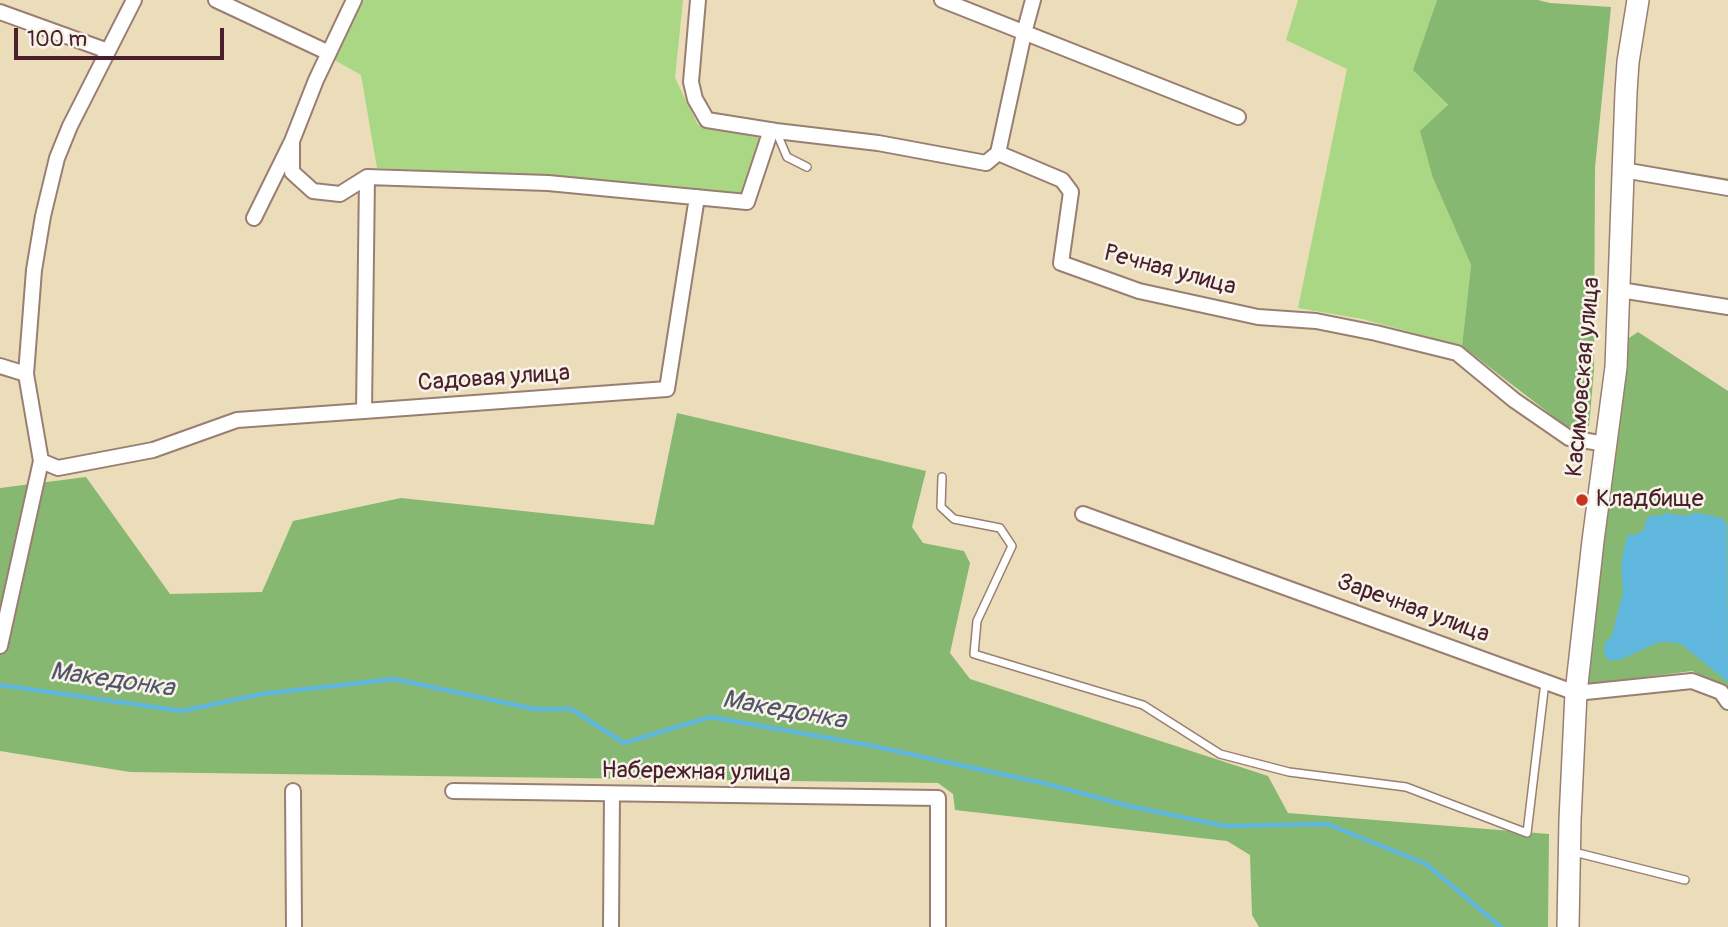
<!DOCTYPE html>
<html>
<head>
<meta charset="utf-8">
<style>
  body { margin:0 }
  #map { position:relative; width:1728px; height:927px; overflow:hidden; background:#ebddba; font-family:Pangolin,sans-serif }
  canvas { display:block }
  .scale { position:absolute; left:14px; top:28px; width:210px; height:32px; box-sizing:border-box; border:4px solid #4a1f2b; border-top:0; padding-left:9px; font-size:21px; line-height:24px; white-space:nowrap; color:#4a1f2b; -webkit-text-stroke:5px #f7f3e8; paint-order:stroke }
</style>
</head>
<body>
<div id="map">
<canvas width="1728" height="927"></canvas>
<div class="scale">100 m</div>
</div>
<script>
const ctx = document.querySelector('canvas').getContext('2d');
ctx.lineJoin = 'round';
function fillPath(path, color) { ctx.fillStyle = color; ctx.fill(path, 'evenodd'); }
function strokePath(path, color, width, dash) { ctx.strokeStyle = color; ctx.lineWidth = width; ctx.lineCap = dash ? 'butt' : 'round'; ctx.setLineDash(dash || []); ctx.stroke(path); }
function write(font, color, halo, rows, align = 'center') {
  ctx.font = font + ' Pangolin,sans-serif'; ctx.lineWidth = 5; ctx.setLineDash([]); ctx.textBaseline = 'middle'; ctx.strokeStyle = halo; ctx.fillStyle = color; for (const [text, x, y, turn = 0] of rows) {
    ctx.save(); ctx.translate(x, y); ctx.rotate((+turn || 0) * Math.PI / 180); ctx.textAlign = isNaN(turn) ? turn : align; if (halo) ctx.strokeText(text, 0, 0); ctx.fillText(text, 0, 0); ctx.restore();
  }
}
fillPath(new Path2D(`
  M361,0H683L675,78L698,125L760,138L742,194L594,179L377,168L361,75L334,60Z
  M1298,0H1437L1414,69L1448,106L1433,178L1471,265L1462,346L1362,319L1298,308L1347,69L1286,40Z`), '#a9d784');
fillPath(new Path2D(`
  M1437,0H1538L1550,3L1611,7L1595,168L1594,370L1589,426L1567,427L1462,346L1471,265L1433,178L1420,131L1448,105L1413,70Z
  M1638,332L1728,391V689L1692,671L1584,685L1629,338Z
  M677,413L926,471L912,527L923,543L964,551L970,563L950,653L970,679L1268,776L1288,813L1549,834L1548,927H1259L1252,915L1250,855L1227,841L955,810L953,794L938,783L130,772L0,751V488L86,477L170,594L262,592L293,521L401,498L654,525Z`), '#86b872');
fillPath(new Path2D(`
  M1665,513L1686,516L1694,513H1700L1721,518L1725,521L1727,526L1728,682L1681,644L1669,642L1657,643L1622,659L1609,661L1604,653L1605,643L1612,635L1623,592L1621,564L1627,535H1634L1644,530L1646,520L1650,516H1660Z`), '#61b8de');
strokePath(new Path2D(`
  M0,685L182,711L262,694L394,679L534,709H571L624,743L710,717L868,745L1047,784L1129,806L1225,826L1327,824L1426,864L1501,927`), '#61b8de', 4.5);
const lane = new Path2D(`
  M776,131L787,157L807,167
  M942,477L941,507L954,519L1000,528L1012,546L977,621L974,654L1143,705L1220,754L1289,772L1406,787L1527,833L1545,682
  M1574,852L1685,880`);
const street = new Path2D(`
  M134,0L70,126L57,158L43,216L34,270L26,374L41,461L58,468L153,450L237,420L364,411
  M216,0L329,53
  M698,0L691,82L695,99L707,120L776,131L878,143L986,163L998,153L1062,180L1071,192L1061,263L1139,291L1258,317L1316,321L1376,333L1457,353L1514,400L1569,438L1606,444
  M942,0L1238,117
  M0,12L108,51
  M292,141V172L313,191L340,194L367,177L548,183L747,202L771,130
  M998,153L1024,33L1033,0
  M1623,170L1728,188
  M367,177L364,411L667,389L697,197
  M254,218L292,141L316,80L354,0
  M1620,290L1728,307
  M0,366L26,374
  M1083,514L1576,693L1692,681L1721,692L1728,702
  M0,646L41,461
  M293,791L294,927
  M453,791L938,798V927
  M611,927L612,794`);
const secondary = new Path2D(`
  M1568,927L1570,820L1576,693L1593,541L1616,367L1626,92L1628,62L1638,0`);
strokePath(lane, '#9a7e72', 10);
strokePath(street, '#9a7e72', 18);
strokePath(secondary, '#9a7e72', 24);
strokePath(lane, '#fff', 7);
strokePath(street, '#fff', 14);
strokePath(secondary, '#fff', 21);
for (const [x, y, r, color] of [
  [1582,500,7,"#c8321e"]
]) { const dot = new Path2D(); dot.arc(x, y, r, 0, 2 * Math.PI); ctx.fillStyle = color; ctx.fill(dot); strokePath(dot, '#f7f3e8', 2.5); }
write('24px', '#4a1f2b', '#f7f3e8', [
  ["Речная улица",1170,271,15],
  ["Касимовская улица",1584,377,-85],
  ["Садовая улица",494,379,-4],
  ["Заречная улица",1413,609,20],
  ["Набережная улица",696,773,1]
]);
write('24px', '#4a1f2b', '#f7f3e8', [
  ["Кладбище",1596,500]
], 'left');
write('italic 26px', '#52556a', '#f7f3e8', [
  ["Македонка",112,681,8],
  ["Македонка",784,711,10]
]);
</script>
</body>
</html>
